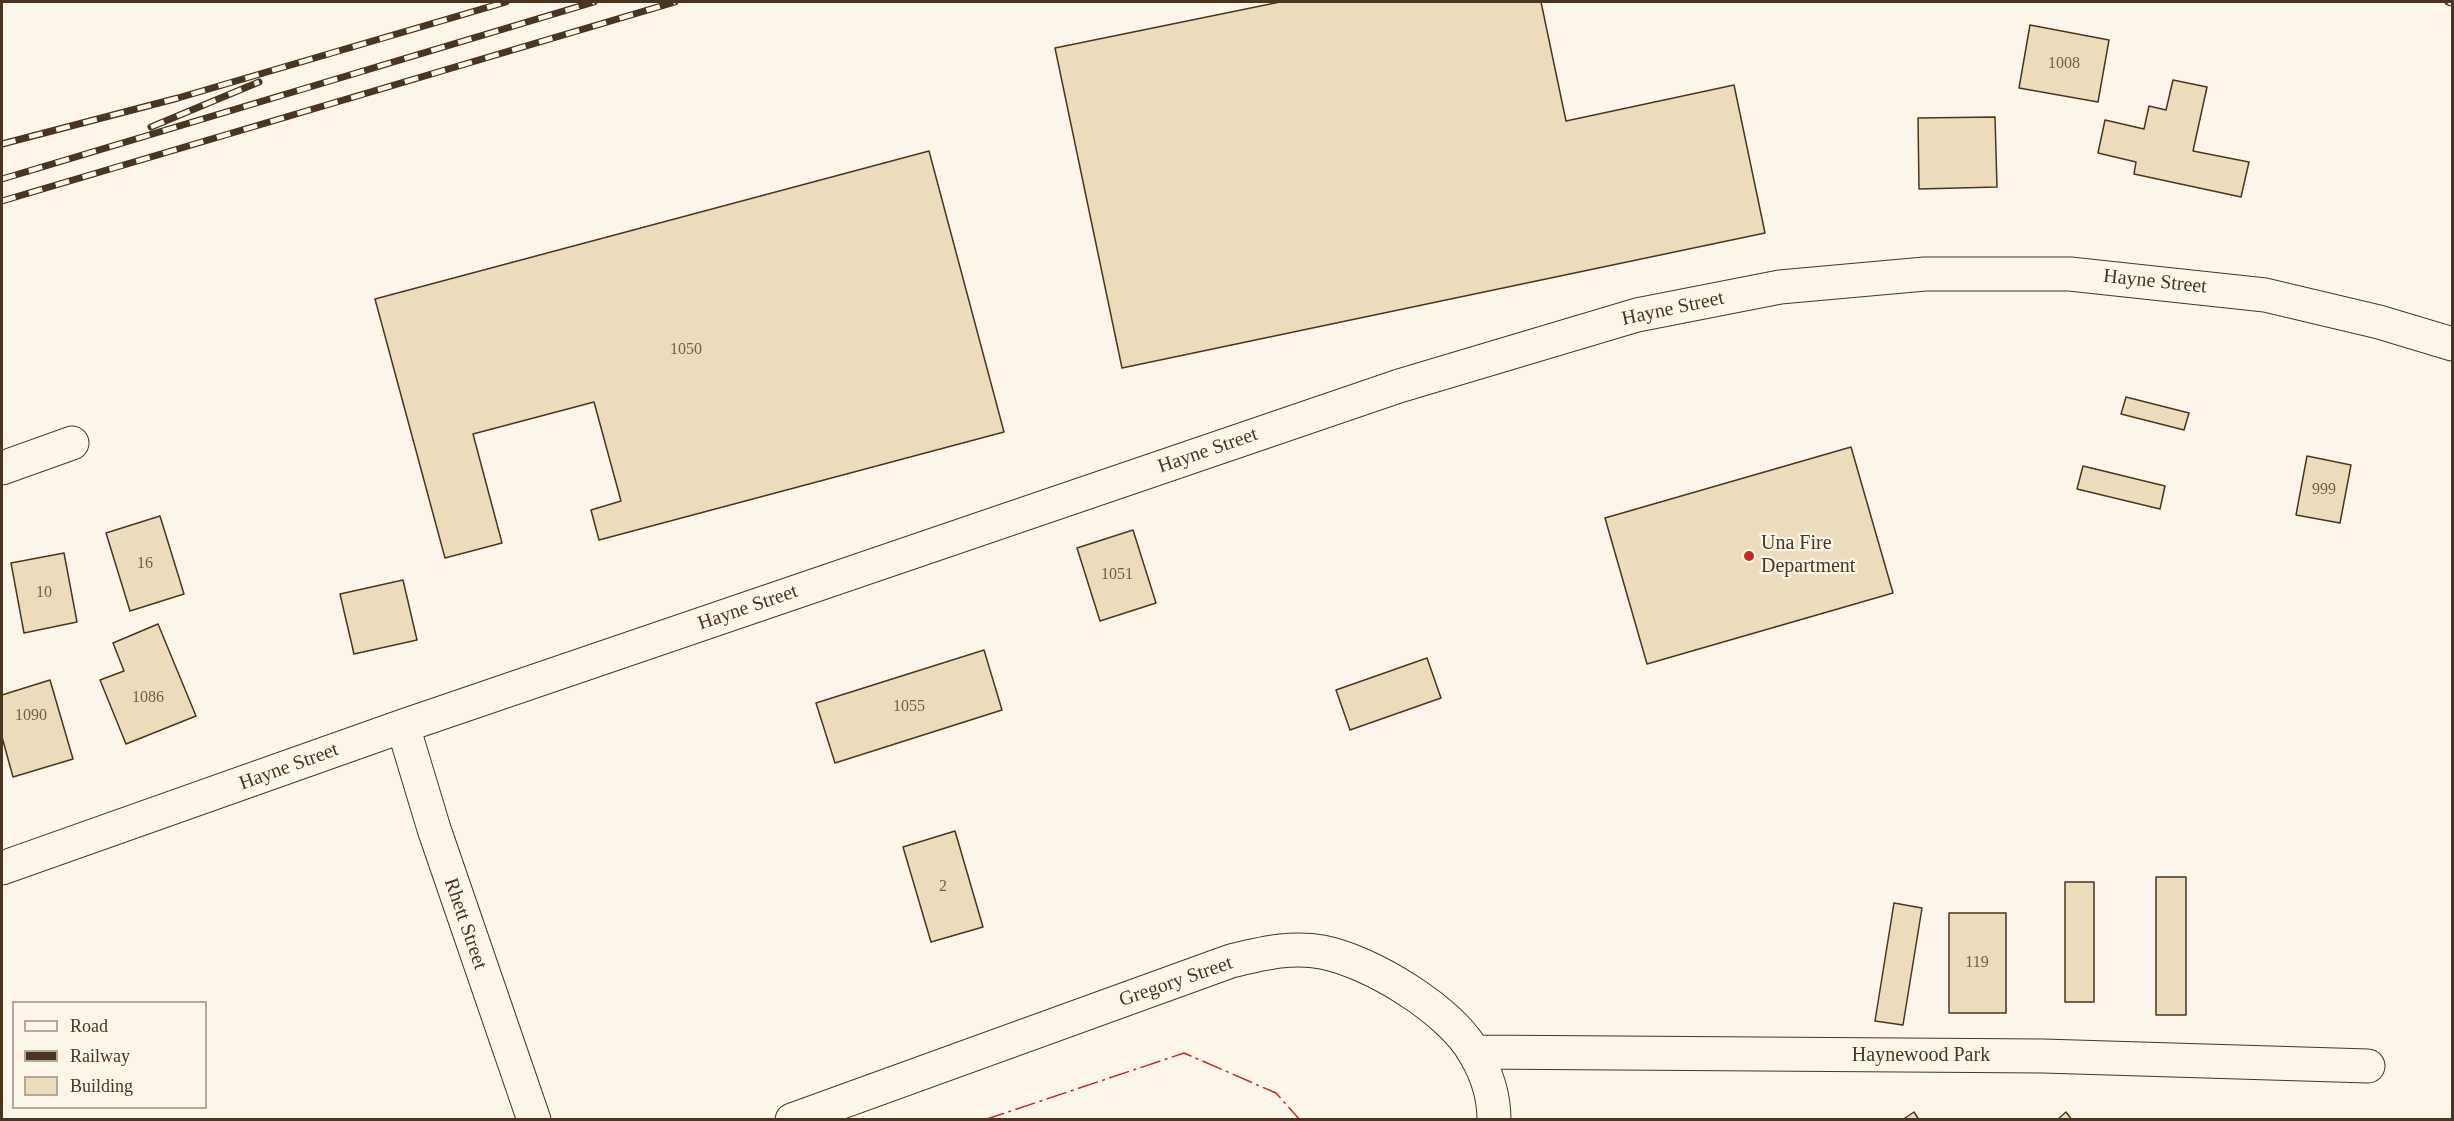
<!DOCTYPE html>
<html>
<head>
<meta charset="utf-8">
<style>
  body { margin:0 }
  #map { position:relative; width:2454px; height:1121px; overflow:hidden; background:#fbf6e9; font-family:"Times New Roman",serif }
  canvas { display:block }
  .frame { position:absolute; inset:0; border:3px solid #4a3520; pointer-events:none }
  .legend { position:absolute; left:12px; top:1001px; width:195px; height:108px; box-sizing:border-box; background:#fbf6e9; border:2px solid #b4a999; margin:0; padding:8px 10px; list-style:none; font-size:18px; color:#4a3520 }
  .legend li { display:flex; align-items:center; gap:12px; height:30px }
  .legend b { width:30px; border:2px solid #b4a999 }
</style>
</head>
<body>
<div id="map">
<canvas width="2454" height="1121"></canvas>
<div class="frame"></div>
<ul class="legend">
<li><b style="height:8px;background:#fbf6e9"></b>Road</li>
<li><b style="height:8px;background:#4a3520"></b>Railway</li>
<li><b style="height:16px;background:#ecdcbc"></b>Building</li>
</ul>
</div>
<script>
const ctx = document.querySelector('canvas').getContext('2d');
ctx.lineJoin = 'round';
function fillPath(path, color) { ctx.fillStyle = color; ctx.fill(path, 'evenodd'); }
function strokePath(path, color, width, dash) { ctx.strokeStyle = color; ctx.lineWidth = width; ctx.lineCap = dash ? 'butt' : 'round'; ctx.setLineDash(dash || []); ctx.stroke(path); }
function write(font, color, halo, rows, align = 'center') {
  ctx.font = font + ' "Times New Roman",serif'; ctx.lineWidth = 4.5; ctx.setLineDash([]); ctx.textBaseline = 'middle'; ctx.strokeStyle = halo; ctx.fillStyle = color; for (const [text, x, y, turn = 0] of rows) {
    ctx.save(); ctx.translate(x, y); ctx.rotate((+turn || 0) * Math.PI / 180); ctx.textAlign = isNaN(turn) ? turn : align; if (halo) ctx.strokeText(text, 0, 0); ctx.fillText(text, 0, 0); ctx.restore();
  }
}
const building = new Path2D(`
  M1280,2H1541L1566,121L1734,85L1765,233L1122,368L1055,48Z
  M2030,25L2109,40L2098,102L2019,88Z
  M2173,80L2207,87L2193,151L2249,162L2241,197L2134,174L2136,162L2098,153L2105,120L2144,129L2149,106L2166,110Z
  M1995,117L1997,187L1919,189L1918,118Z
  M929,151L1004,432L599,540L591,510L621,501L594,402L473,434L502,543L445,558L375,299Z
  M2126,397L2189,413L2184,430L2121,414Z
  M1851,447L1893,593L1647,664L1605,518Z
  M2307,456L2351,465L2340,523L2296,515Z
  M2083,466L2165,486L2160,509L2077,489Z
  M160,516L184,594L130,611L106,533Z
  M1133,530L1156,603L1100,621L1077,548Z
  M64,553L77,622L24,633L11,563Z
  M403,580L417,640L354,654L340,594Z
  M158,624L196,716L126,744L100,680L124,671L113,643Z
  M984,650L1002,710L835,763L816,703Z
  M1427,658L1441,698L1350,730L1336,690Z
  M50,680L73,759L13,777L2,737V695Z
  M955,831L983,927L931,942L903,847Z
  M2156,877H2186V1015H2156Z
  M2065,882H2094V1002H2065Z
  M1894,903L1922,908L1903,1025L1875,1021Z
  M1949,913H2006V1013H1949Z
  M1914,1112L1919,1120H1902Z
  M2066,1112L2072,1120H2057Z`);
fillPath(building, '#ecdcbc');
strokePath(building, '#4a3520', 1.5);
const minor = new Path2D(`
  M2,468L72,443
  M403,726L434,829L534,1120
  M2,868L403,726L1399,386L1637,315L1780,287L1925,274H2070L2265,295L2379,322L2452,344
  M1475,1052L2043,1056L2368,1066
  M792,1120L1231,961C1261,954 1291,946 1322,952C1370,961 1451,1010 1475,1054C1487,1074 1494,1096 1494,1120`);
strokePath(minor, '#4a3520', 35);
strokePath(minor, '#fbf6e9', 33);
const rail = new Path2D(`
  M2448,2L2452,3
  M151,127L259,82
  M2,144L178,98L506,2
  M2,179L594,2
  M2,201L675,2`);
strokePath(rail, '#4a3520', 7);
strokePath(rail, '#fbf6e9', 4.5, [14]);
strokePath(new Path2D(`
  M984,1120L1184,1053L1276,1093L1300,1120`), '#c62828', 1.5, [21, 4.5, 3, 4.5]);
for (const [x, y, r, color] of [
  [1749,556,6,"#c62828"]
]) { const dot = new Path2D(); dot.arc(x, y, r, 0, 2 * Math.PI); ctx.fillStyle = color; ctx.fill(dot); strokePath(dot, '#fbf6e9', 2); }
write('16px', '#725f47', null, [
  ["1008",2064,64],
  ["1050",686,350],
  ["999",2324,490],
  ["16",145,564],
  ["1051",1117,575],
  ["10",44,593],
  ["1086",148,698],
  ["1055",909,707],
  ["1090",31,716],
  ["2",943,887],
  ["119",1977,963]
]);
write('20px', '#4a3520', '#fbf6e9', [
  ["Hayne Street",2155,282,6],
  ["Hayne Street",1673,309,-12],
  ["Hayne Street",1208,451,-19],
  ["Hayne Street",748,608,-19],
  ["Hayne Street",289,767,-20],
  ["Rhett Street",465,924,71],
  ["Gregory Street",1176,982,-19],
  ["Haynewood Park",1921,1056]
]);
write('20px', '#4a3520', '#fbf6e9', [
  ["Una Fire",1761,544],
  ["Department",1761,567]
], 'left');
</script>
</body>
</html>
